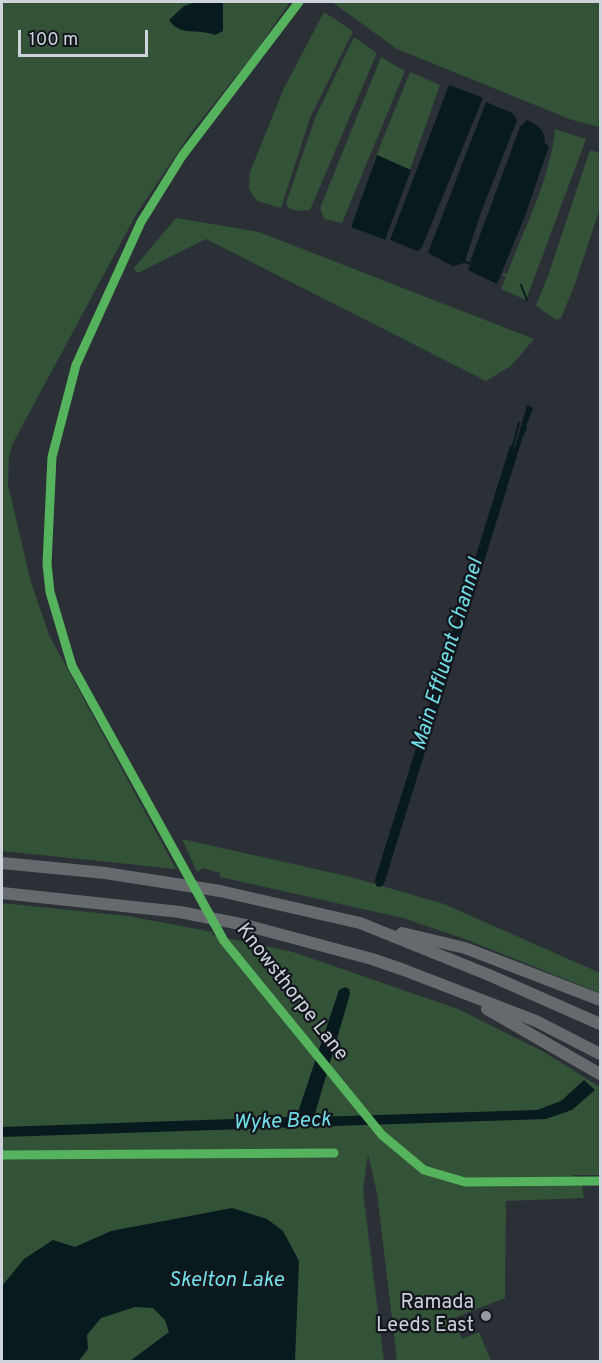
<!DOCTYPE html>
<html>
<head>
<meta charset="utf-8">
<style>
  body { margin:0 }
  #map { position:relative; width:602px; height:1363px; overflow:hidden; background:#2b2f36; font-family:Overpass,sans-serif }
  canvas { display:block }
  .frame { position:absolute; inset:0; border:3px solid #cdd2db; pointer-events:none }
  .scale { position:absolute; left:18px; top:30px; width:130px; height:27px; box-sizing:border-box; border:3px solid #cdd2db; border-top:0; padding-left:8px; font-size:18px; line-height:21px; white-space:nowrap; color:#cdd2db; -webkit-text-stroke:4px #13161c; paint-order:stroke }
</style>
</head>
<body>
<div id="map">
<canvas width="602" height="1363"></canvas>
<div class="frame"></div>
<div class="scale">100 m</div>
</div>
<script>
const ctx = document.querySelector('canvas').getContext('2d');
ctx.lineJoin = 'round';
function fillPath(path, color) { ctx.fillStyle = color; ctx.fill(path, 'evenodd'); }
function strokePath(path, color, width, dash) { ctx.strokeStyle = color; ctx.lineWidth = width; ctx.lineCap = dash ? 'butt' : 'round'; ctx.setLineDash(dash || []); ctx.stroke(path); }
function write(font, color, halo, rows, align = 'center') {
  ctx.font = font + ' Overpass,sans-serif'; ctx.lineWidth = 4.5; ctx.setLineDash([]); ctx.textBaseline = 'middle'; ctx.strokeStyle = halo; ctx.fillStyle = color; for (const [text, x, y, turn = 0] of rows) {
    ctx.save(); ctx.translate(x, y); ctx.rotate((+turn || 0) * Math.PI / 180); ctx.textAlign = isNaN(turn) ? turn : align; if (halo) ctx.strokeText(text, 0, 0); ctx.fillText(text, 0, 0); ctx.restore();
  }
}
fillPath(new Path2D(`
  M2,2H290L256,51L193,130L137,213L13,443L9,456L8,485L31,582L49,635L176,869L2,851Z
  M332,2H600V127L572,120L397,49Z
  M324,12L353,31L310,118L281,208L257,201L249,189L250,172L283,90Z
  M354,37L377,53L310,210L298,211L288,208L286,203L315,118Z
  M381,57L405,71L342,223L324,219L320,208Z
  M410,72L440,85L385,240L351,227L380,146Z
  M555,129L586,139L526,300L501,289L506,277L502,275L503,273L507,274C524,229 551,177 555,129Z
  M590,150L600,153V208L575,284L561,318L557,320L540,309L536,305L549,273Z
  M176,218L259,232L534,339L511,366L486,381L206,239L138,273L133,269Z
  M182,839L351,877L444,904L600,973V993L465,939L403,918L220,877V873L203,868L197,872Z
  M2,903L128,916L213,932L212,935L293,952L458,1009L544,1052L600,1087V1175H573L574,1186L582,1185L584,1198L506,1201L505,1298L454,1318L462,1339L479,1332L491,1361H397L377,1193L368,1154L363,1191L384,1361H2Z`), '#325337');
fillPath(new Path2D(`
  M196,2H223V31L215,35C197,28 180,37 169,20L184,6Z
  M449,85L483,98L422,247L418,251L390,240Z
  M486,102L512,113L517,120L480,215L465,261L470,262L520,127L527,120C539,126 545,130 545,144L549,146L525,216L497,284L468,270L470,265L464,263L453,266L428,253Z
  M377,155L411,170L385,240L351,227Z
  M527,405L533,408L526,426L527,429L523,436L384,884L380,887L376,886L375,880L510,446L515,447Z
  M345,987L349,989L350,994L314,1117L537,1110L561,1101L584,1080L595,1090L572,1110L546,1119L2,1137V1127L291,1117L297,1115L339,990Z
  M232,1208L267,1219L283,1231L299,1261L295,1361H130L169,1332L165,1320L153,1308L135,1307L101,1318L87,1335L88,1349L79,1361H2V1286L24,1259L53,1240L75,1247L111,1231Z`), '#071a1d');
strokePath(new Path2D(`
  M521,285L527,300
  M512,449L519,423`), '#071a1d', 2);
strokePath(new Path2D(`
  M299,2L182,156L141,222L76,365L52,457L47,564L50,592L72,666L224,941L382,1135L424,1170L465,1182L600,1181`), '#6a6d6d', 7);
strokePath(new Path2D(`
  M2,863L105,873L163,882
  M220,891L360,923L489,975L600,1024
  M2,893L180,912
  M245,925L372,959L404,970L536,1021L600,1054
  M402,933L465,948L600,1000
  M487,1009L600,1074`), '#666a6d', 12);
strokePath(new Path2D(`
  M163,882L220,891
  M180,912L245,925`), '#666a6d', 12);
strokePath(new Path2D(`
  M299,2L182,156L141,222L76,365L52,457L47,564L50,592L72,666L224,941L382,1135L424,1170L465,1182L600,1181
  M2,1155L334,1153`), '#56b35d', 9);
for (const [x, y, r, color] of [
  [486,1316,6,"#9499a1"]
]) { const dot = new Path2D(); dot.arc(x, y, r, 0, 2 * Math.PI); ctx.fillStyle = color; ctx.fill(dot); strokePath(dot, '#13161c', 2); }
write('20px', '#cdd2db', '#13161c', [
  ["Knowsthorpe Lane",291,993,52]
]);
write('20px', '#cdd2db', '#13161c', [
  ["Ramada",474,1304],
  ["Leeds East",474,1327]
], 'right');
write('italic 21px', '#71dee7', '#13161c', [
  ["Main Effluent Channel",449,655,-73],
  ["Wyke Beck",282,1123,-2],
  ["Skelton Lake",226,1282]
]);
</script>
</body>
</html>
